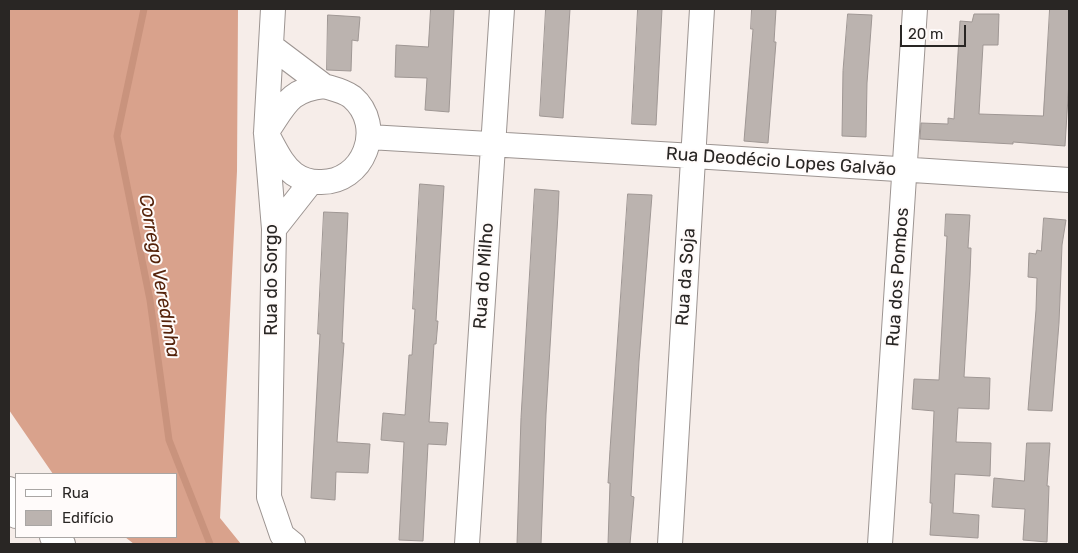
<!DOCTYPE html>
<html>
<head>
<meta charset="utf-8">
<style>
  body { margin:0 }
  #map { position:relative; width:1078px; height:553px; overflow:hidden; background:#f6ede9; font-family:Rubik,sans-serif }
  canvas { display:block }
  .frame { position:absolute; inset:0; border:10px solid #292624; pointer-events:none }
  .legend { position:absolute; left:15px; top:473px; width:162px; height:65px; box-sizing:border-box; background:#fffbfa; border:1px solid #a9a6a4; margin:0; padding:6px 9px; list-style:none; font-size:15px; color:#292624 }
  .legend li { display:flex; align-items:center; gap:10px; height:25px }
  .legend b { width:25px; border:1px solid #a9a6a4 }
  .scale { position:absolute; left:900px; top:25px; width:66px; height:22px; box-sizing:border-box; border:2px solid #292624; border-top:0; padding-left:6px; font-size:15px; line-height:18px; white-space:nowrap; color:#292624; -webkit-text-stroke:4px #fffbfa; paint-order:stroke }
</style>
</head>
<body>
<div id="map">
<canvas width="1078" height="553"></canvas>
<div class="frame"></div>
<ul class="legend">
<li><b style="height:6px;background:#fff"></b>Rua</li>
<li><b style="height:14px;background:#bbb3af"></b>Edifício</li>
</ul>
<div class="scale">20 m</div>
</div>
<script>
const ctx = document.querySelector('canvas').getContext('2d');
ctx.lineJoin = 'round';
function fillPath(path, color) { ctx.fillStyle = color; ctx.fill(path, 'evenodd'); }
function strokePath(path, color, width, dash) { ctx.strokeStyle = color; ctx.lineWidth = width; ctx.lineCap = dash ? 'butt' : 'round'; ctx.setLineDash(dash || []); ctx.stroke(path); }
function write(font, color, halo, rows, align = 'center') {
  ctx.font = font + ' Rubik,sans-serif'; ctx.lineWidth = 4; ctx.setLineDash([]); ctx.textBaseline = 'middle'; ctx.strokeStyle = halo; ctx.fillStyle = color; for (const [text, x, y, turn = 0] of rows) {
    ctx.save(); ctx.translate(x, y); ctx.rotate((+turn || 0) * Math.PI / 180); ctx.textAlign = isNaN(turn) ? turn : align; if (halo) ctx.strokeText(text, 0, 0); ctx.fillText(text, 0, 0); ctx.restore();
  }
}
fillPath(new Path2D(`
  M9,9H238L237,171L220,518L241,544H134L125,537H176V474H53L9,410Z`), '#d9a28c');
strokePath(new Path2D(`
  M144,9L117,136L150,300L169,440L210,544`), '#c9937d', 7);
const building = new Path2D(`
  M431,9H454L449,112L425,110L427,78L395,77L396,45L428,47Z
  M546,9H570L563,118L540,116Z
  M638,9H662L656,125L632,124Z
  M752,9H776L774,42H776L768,143L744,141L753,29H751Z
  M1050,9H1069V81L1065,146L1013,142V144L920,139L921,123L948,124V118L954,119L960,21L972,22L974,14H999L998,45H983L979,114L1043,116Z
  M848,14L872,15L867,83L866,137L842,136L843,71Z
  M328,15L360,17L358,41L352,40L351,71L327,70Z
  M420,184L444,186L436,321H438L436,344H434L429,422L448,423L446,445L428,444L423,541L399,540L404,442L381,440L383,413L405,415L409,355H412L415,309H413Z
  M535,189L559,191L558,214L546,414L541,544H517L521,418Z
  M628,194L652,195L639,361L631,496L634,497L630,544H608L610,483H608L610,450Z
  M324,212L348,213L342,343H344L337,442L370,444L368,473L336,472L335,500L311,498L320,334H318Z
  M946,214L970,215L968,248H971L970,275L964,377L990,378L989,409L958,408L956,442L991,443L990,476L955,474L953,513L979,515L978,538L930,535L932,503H930L934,411L912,409L914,379L939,380L947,236H945Z
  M1044,218L1066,220L1062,245L1059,323L1052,411L1028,410L1036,310L1037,278L1028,277L1029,253L1036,254L1037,250L1041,251Z
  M1027,443H1050L1047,486H1049L1047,542L1023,540L1025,509L992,507L994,478L1024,481Z`);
fillPath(building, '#bbb3af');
strokePath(building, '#9f9794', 1);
const street = new Path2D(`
  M273,9L266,133L274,229L269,497L282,535L293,544
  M271,46L324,86
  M324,86C334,89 344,91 352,97C386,126 364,184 319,182C311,182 301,179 294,174C281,164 275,148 266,133C285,106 288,90 324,86Z
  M369,137L694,156L1069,180
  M274,229L311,182
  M9,489L16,497
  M9,512L16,516
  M52,537L63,544
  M467,544L502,9
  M670,544L702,9
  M880,544L915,9`);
strokePath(street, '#9c9491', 26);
strokePath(street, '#fff', 24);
write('18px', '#292624', '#fffbfa', [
  ["Rua Deodécio Lopes Galvão",781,162,4],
  ["Rua do Milho",484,276,-86],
  ["Rua da Soja",686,277,-86],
  ["Rua dos Pombos",898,277,-86],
  ["Rua do Sorgo",272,280,-90]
]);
write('italic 19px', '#54220a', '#fffbfa', [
  ["Corrego Veredinha",159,276,80]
]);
</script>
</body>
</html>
